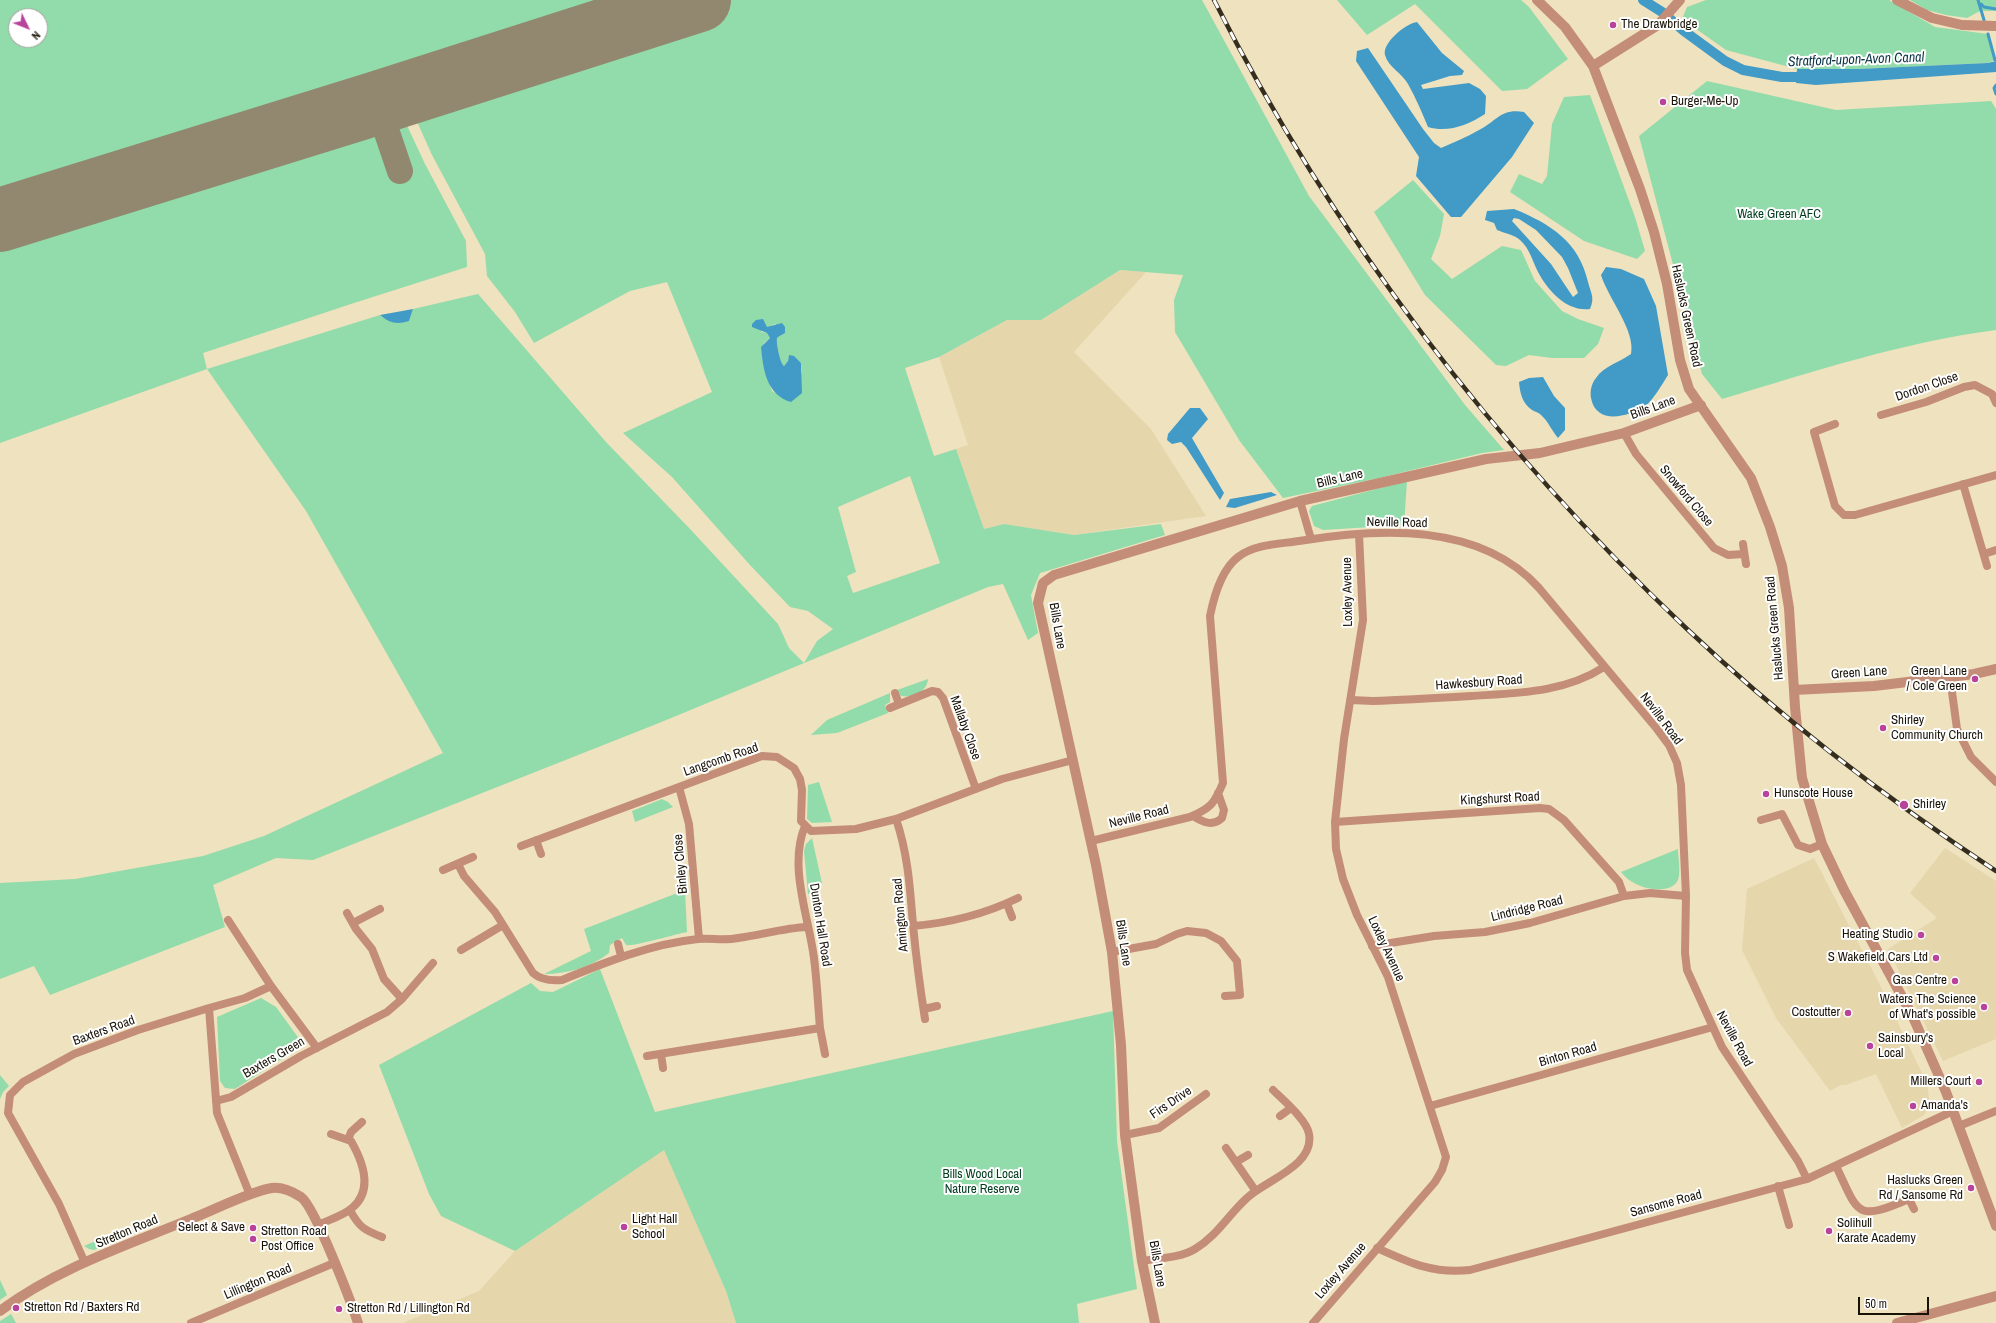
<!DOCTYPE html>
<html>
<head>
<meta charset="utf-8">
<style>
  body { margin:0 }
  #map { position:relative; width:1996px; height:1323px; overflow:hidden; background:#efe2bf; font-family:"Archivo Narrow",sans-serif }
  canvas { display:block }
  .north { position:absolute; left:8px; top:8px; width:40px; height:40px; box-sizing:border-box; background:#fff; border:1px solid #a3a19c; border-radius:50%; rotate:133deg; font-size:11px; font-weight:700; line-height:16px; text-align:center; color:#181307 }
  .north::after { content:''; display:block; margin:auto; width:14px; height:18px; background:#b8439a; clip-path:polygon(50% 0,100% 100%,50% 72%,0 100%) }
  .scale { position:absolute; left:1858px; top:1297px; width:71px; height:18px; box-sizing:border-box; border:2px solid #181307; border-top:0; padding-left:5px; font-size:12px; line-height:14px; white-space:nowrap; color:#181307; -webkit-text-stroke:3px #fff; paint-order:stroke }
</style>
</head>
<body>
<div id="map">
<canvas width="1996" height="1323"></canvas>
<div class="north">N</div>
<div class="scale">50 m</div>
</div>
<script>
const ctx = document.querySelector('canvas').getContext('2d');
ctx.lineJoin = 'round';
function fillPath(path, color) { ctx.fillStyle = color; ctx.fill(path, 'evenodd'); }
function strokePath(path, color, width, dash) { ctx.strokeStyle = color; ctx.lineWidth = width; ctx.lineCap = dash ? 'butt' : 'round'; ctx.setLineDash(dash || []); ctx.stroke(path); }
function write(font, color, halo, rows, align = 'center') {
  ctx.font = font + ' "Archivo Narrow",sans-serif'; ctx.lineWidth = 4; ctx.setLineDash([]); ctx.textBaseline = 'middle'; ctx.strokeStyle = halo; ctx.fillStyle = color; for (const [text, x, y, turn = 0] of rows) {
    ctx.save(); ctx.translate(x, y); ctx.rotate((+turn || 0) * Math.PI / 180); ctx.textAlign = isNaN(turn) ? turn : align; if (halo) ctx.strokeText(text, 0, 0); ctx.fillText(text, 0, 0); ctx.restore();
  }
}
fillPath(new Path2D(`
  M1120,270L1146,272L1074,352L1151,429L1206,516L1074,535L1004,524L984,529L956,449L968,445L939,357L1007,320H1041Z
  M1945,848L1996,881V1039L1943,1061L1888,949L1937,918L1910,893Z
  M1814,858L1879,983L1927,1084L1930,1105L1924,1115L1902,1128L1876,1074L1846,1085H1841L1830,1091L1776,1018L1742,950L1747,889Z
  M664,1149L726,1291L736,1323H403L479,1291L515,1251Z`), '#e6d6ac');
fillPath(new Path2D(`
  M0,0H1202L1309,196L1465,405L1504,450L1482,453L1379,478L1283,498L1239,440L1175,332L1174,300L1183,275L1120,270L1041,320H1007L939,357L905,368L934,456L956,449L984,529L1004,524L1074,535L1161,524L1165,535L1040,573L1031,595L1038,633L1028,640L1003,584L988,587L659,723L313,860L276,858L213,885L225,927L50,995L34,966L0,979V883L75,879L203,856L264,836L443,753L306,511L207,369L0,443ZM16,16H40V40H16ZM414,115L432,155L485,254L487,276L515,312L534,343L630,291L667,282L712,392L623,433L672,477L750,565L790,607L808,611L833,629L817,641L804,663L789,648L778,624L691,530L606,442L478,294L413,309L409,321L385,319L380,315L207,369L203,353L354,303L467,267L466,241L425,164L404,119ZM762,319L767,328L775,324L785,333C783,334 779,336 777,338C776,342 780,363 784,366L788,361L789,356L801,363L802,372L786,400L772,391L770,385L764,343L770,338L767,333L761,332ZM910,476L940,563L853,593L847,576L856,572L838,507Z
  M1337,0H1521L1529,7L1568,59L1527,89L1502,91L1415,4L1367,35Z
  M1706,0H1889L1935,27L1988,34L1995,60L1988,63L1858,69H1797L1726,50L1682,19L1687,7Z
  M1910,0H1996V11H1980L1967,18L1946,15L1927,10Z
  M1707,81L1836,110L1991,101L1996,109V330C1903,342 1812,372 1722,399L1702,374L1639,136Z
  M1590,95L1635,217L1645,251L1637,259L1584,241L1510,192L1519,174L1542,184L1547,176L1552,124L1564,97Z
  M1413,180L1444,214L1440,236L1431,259L1452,279L1502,246L1521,250L1535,281L1562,311L1578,319L1604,328L1598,344L1584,358H1552L1529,355L1506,366L1496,365L1425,295L1374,212Z
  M1407,481L1404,525L1323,530L1314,526L1309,511L1312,506Z
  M928,679C927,692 913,698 901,696L897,690Z
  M890,693V702L885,705L888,713L837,733L811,735L827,720Z
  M819,782L832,822L812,823L807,819L808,785Z
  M662,799L668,802L673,807L635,822L632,811Z
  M812,838L822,883L820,884L819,893L808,894L804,851L806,844Z
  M1678,849C1678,857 1681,872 1678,880C1672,893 1649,890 1638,885C1631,882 1626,878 1621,872Z
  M685,890L687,932C676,934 632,947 626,945L622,938L610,945L609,953C590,968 566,974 544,974L591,951L584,929Z
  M600,969L655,1112L1113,1011L1117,1141L1137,1289L1077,1304L1079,1323H736L726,1291L664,1150L515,1251L441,1216L429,1194L379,1065L531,983L540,991L553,992Z
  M261,998L276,1007L300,1040V1047L235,1089L225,1088L220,1081L217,1017Z
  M0,1075L9,1086L3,1092L0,1099Z
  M123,1229L125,1236L94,1250L89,1249L84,1246Z
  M0,1280L7,1295L0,1300Z
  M11,1314L16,1323H0V1321Z`), '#92dbaa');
fillPath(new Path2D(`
  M1417,22L1442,53L1464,71L1462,75L1450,76L1421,85L1423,89L1469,83L1480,89L1486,96L1485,114C1468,125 1448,133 1428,127C1422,113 1416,98 1408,84C1403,74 1388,67 1385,55C1382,43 1406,23 1417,22Z
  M1368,48L1423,129L1434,143L1441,148C1454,142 1467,137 1479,130C1497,121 1501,108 1524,112L1534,123L1512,157L1461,217H1451L1416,176L1419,157L1356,61L1357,51Z
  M1996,61V72L1816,85L1796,83L1797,69H1858L1988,63Z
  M1514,209C1551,224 1579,242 1588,282C1591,294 1595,297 1590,309C1567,312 1548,291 1538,272C1532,260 1530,249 1520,240C1515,235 1504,233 1497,230L1494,223L1485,220L1487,211ZM1514,218L1519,219L1536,230L1562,257L1568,268L1578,293L1573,297L1551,264L1512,221Z
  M1606,267L1621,269L1644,279L1656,306L1668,375C1663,383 1652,402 1644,407C1627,417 1596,425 1591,398C1590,392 1591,384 1596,378C1604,366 1620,362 1631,354C1636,331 1608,298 1601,275Z
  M413,309L409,321C397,325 389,323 380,315Z
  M763,319L767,327L782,323L785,327V333C783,334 779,336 777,338C776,342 780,363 784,366L788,361L789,355L794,356L801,363L802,393L791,402C766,395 763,368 761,347L770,338L767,333L752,327V324L756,320Z
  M1543,377L1554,396L1565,408V430L1558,438C1552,431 1549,423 1543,417C1540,413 1536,412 1532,410C1522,403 1520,393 1519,382L1529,378Z
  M1190,408H1200L1208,419L1192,438L1224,493L1220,500L1186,447L1181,442L1172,444L1167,440L1168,434Z
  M1271,492L1277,495L1235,508L1226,507L1230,499Z`), '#419bc6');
strokePath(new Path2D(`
  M1978,0L1984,20
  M1981,4L1984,7L1996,9
  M1988,34L1995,60
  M1996,85L1994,88L1996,94`), '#419bc6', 3);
strokePath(new Path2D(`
  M1643,0L1662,12L1684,31L1725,61L1743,70L1782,77H1810`), '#419bc6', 10);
strokePath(new Path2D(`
  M377,103L400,171`), '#92886f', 26);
strokePath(new Path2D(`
  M0,220L377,103L699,0`), '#92886f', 64);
strokePath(new Path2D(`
  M1881,415L1926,402L1964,387L1975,385L1992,394L1996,403
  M1835,424L1814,432L1835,506L1844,515H1855L1996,475
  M1624,433L1636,454L1714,548L1728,555L1744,554
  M1963,484L1987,566
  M1300,501L1311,539
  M1743,544L1746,564
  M1984,554L1996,550
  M1950,677L1957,729L1971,757L1996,782
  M895,693L899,704
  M1351,700L1373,701C1405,700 1438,698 1471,696C1517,693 1564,693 1604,667
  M890,708L932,691L938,692L943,698L976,789
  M679,787L689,824L699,939
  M1193,816C1203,822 1212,827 1222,818L1224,810L1218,793
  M896,819C908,854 910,888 913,925C916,956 920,988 925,1019
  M1761,820L1782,814L1798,845L1810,849L1822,844
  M1335,822L1540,808L1549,809L1564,820L1619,882L1624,896
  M536,840L541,854
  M1091,841L1190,817C1211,808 1214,804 1223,783L1210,616C1214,596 1221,570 1238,557C1255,544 1280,544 1299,541C1379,528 1480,522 1539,588L1657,729L1669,745L1677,763L1681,785L1686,896L1685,953L1687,970L1722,1047L1798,1161L1807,1179
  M521,846L762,756L777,757L794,768L800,779L802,790L801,821L811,831L856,829L896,819L1002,779L1073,760
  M458,864L464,876L495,912L533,973C541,980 551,981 562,980C606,962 651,944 698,939C712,938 725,941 738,938C761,935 784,928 807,927
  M443,870L473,857
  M1007,904L1012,917
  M347,913L356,929L372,949L384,979L402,999
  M228,920L271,986L317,1048
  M353,923L380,909
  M913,926C949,923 985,914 1018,898
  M618,944L621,956
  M1372,946L1434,936L1485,932L1530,923L1624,896L1650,893L1686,896
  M461,950L503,925
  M1112,952L1156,944L1177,934L1187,931L1206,933L1221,941L1237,961L1240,995L1225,996
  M209,1008L245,998L271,986
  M924,1009L937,1006
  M820,1028L825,1054
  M661,1054L663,1068
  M647,1056L820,1028C818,1005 817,982 814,958C809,918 788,866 805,826
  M216,1101L231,1097L301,1056L387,1012L402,999L433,963
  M1430,1106L1713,1027
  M1280,1116L1291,1108
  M1959,1126L1996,1111
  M1125,1135L1159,1128L1206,1094
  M348,1140L351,1132L362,1122
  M1226,1148L1255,1190
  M1236,1162L1248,1155
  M1836,1166C1859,1214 1855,1222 1909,1199L1914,1209
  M1778,1186L1789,1225
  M350,1210C359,1227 364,1230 382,1237
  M318,1225C328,1220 343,1216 352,1208C374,1190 363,1162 351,1141L331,1134
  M1377,1248C1410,1263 1433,1274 1470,1270L1807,1179L1953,1111
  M1142,1261C1160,1258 1180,1258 1195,1249C1217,1236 1229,1214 1247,1198C1264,1181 1315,1166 1309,1134C1307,1120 1283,1100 1273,1090
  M85,1263L59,1204L8,1113L10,1095L23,1082L74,1054L138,1030L209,1008L217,1113L250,1195
  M191,1323L334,1263
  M1313,1323L1435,1182L1442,1170L1446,1157L1388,977L1357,915L1343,879L1336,849L1335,822L1344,739L1363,620L1359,534`), '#c48d77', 8);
strokePath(new Path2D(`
  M1537,0L1565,27L1593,66L1640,189L1654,232L1667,284L1680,360L1689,389L1751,478L1770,527L1782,566L1789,608L1795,707L1802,778L1822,844L1844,890L1913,1017L1946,1092L1996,1226
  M1897,0L1932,18L1962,25L1996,26
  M1593,66L1658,25L1680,0
  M1794,690L1874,686L1974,674L1996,669
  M0,1311C57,1268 128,1245 193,1218C214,1210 251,1191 272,1188C282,1187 293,1192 301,1197C315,1207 351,1302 358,1323
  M1155,1323L1142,1261L1125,1135L1121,1045L1112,952L1096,865L1038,603L1043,583L1054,575L1300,501L1486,459L1540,453L1624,433L1701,405
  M1897,1323L1996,1296`), '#c48d77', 10);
const rail = new Path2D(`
  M1214,0C1333,235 1495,448 1687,629C1782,719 1887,799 1996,871`);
strokePath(rail, '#352e1f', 4.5);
strokePath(rail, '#fff', 3, [9]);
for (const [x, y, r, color] of [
  [1613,25,4,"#b8439a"],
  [1663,102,4,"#b8439a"],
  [1975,679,4,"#b8439a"],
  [1883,728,4,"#b8439a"],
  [1766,794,4,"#b8439a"],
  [1904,805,5,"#b8439a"],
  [1921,935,4,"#b8439a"],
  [1936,958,4,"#b8439a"],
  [1955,981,4,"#b8439a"],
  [1984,1007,4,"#b8439a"],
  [1848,1013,4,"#b8439a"],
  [1870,1046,4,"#b8439a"],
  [1979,1082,4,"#b8439a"],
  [1913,1106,4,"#b8439a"],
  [1971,1188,4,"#b8439a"],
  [624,1227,4,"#b8439a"],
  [253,1228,4,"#b8439a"],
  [1829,1231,4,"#b8439a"],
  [253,1239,4,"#b8439a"],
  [16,1308,4,"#b8439a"],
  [339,1309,4,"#b8439a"]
]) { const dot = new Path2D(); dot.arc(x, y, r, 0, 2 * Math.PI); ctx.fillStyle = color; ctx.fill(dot); strokePath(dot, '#fff', 1.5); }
write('13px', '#181307', '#fff', [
  ["The Drawbridge",1621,25],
  ["Burger-Me-Up",1671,102],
  ["Green Lane",1967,672,"right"],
  ["/ Cole Green",1967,687,"right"],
  ["Shirley",1891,721],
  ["Community Church",1891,736],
  ["Hunscote House",1774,794],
  ["Shirley",1913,805],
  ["Heating Studio",1913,935,"right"],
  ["S Wakefield Cars Ltd",1928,958,"right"],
  ["Gas Centre",1947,981,"right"],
  ["Waters The Science",1976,1000,"right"],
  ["of What's possible",1976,1015,"right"],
  ["Costcutter",1840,1013,"right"],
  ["Sainsbury's",1878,1039],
  ["Local",1878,1054],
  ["Millers Court",1971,1082,"right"],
  ["Amanda's",1921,1106],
  ["Haslucks Green",1963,1181,"right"],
  ["Rd / Sansome Rd",1963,1196,"right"],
  ["Light Hall",632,1220],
  ["School",632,1235],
  ["Solihull",1837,1224],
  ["Karate Academy",1837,1239],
  ["Select & Save",245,1228,"right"],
  ["Stretton Road",261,1232],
  ["Post Office",261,1247],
  ["Stretton Rd / Baxters Rd",24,1308],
  ["Stretton Rd / Lillington Rd",347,1309]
], 'left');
write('13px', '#003d1e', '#fff', [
  ["Wake Green AFC",1779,215],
  ["Bills Wood Local",982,1175],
  ["Nature Reserve",982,1190]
]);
write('13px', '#181307', '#fff', [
  ["Haslucks Green Road",1686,316,78],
  ["Dordon Close",1927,387,-19],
  ["Bills Lane",1653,408,-20],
  ["Bills Lane",1340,479,-13],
  ["Snowford Close",1686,496,50],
  ["Neville Road",1397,523,1],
  ["Loxley Avenue",1348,592,-91],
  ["Bills Lane",1057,626,80],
  ["Haslucks Green Road",1775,628,-95],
  ["Green Lane",1859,673,-4],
  ["Hawkesbury Road",1479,683,-4],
  ["Neville Road",1661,719,53],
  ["Mallaby Close",965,728,70],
  ["Langcomb Road",721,760,-19],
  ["Kingshurst Road",1500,799,-3],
  ["Neville Road",1139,817,-14],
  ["Binley Close",681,864,-95],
  ["Lindridge Road",1527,909,-14],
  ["Amington Road",901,915,-95],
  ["Dunton Hall Road",820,925,81],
  ["Bills Lane",1123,943,81],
  ["Loxley Avenue",1386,949,65],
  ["Baxters Road",104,1031,-20],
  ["Neville Road",1734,1039,61],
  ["Binton Road",1568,1055,-16],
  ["Baxters Green",274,1058,-30],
  ["Firs Drive",1171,1103,-34],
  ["Sansome Road",1666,1204,-15],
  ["Stretton Road",127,1232,-23],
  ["Bills Lane",1157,1264,80],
  ["Loxley Avenue",1341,1271,-49],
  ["Lillington Road",258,1282,-23]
]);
write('italic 14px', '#0c3547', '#fff', [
  ["Stratford-upon-Avon Canal",1856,60,-2]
]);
</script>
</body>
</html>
